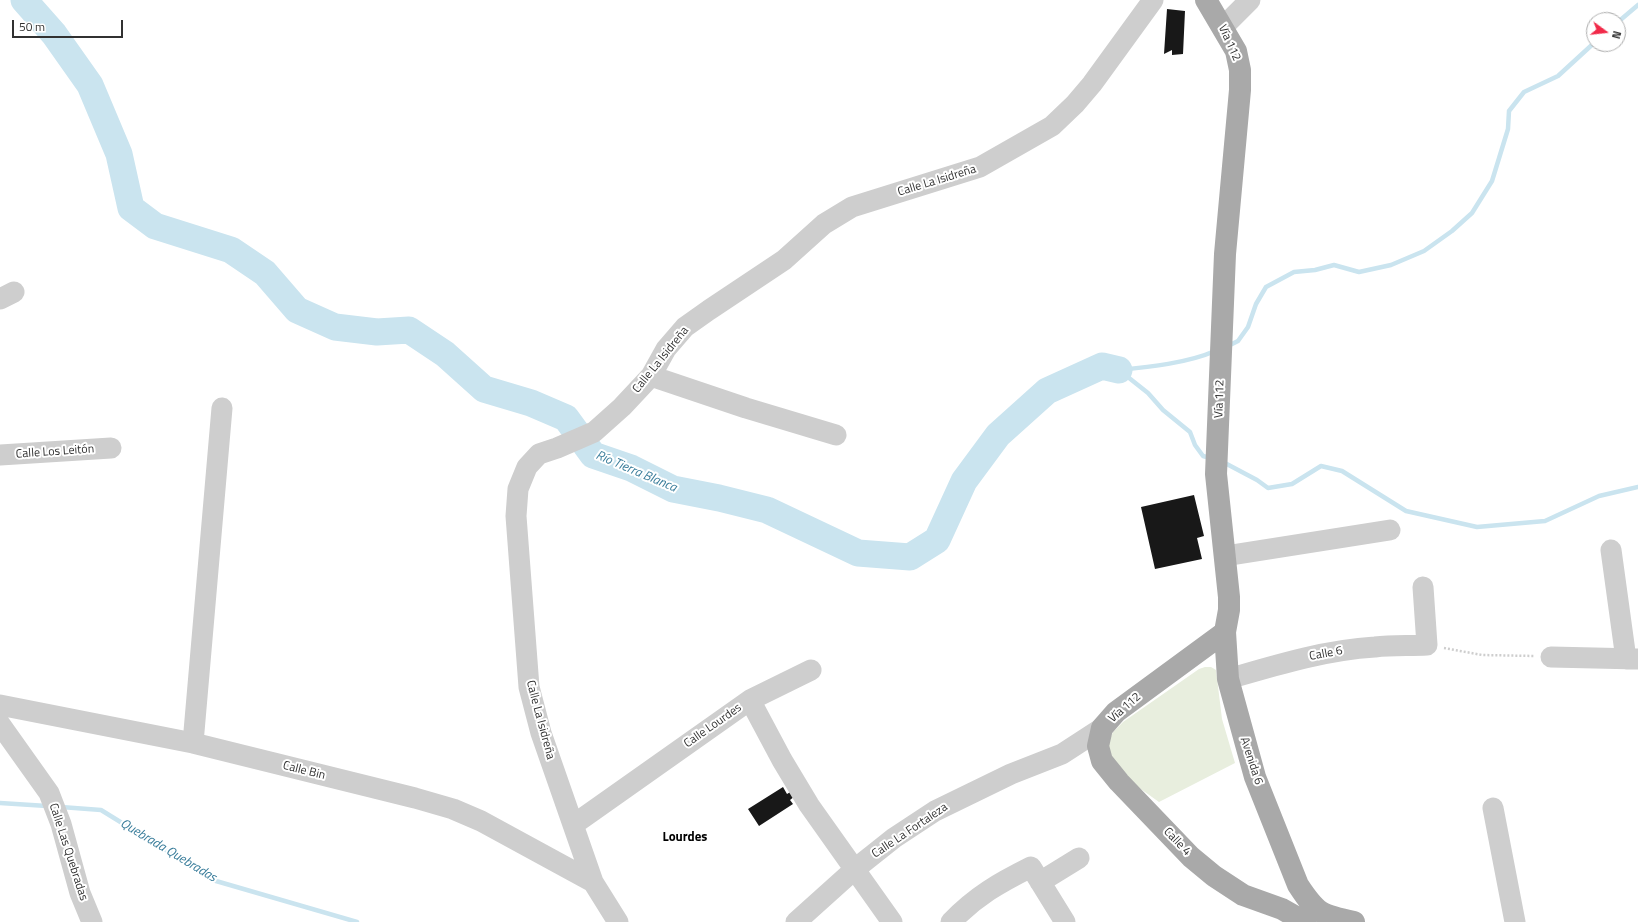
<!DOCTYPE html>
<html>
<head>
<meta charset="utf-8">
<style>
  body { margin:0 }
  #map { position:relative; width:1638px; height:922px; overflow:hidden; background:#fff; font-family:"Titillium Web",sans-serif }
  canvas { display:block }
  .north { position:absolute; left:1586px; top:12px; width:40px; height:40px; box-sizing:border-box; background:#fff; border:1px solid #adadad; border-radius:50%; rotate:105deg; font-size:11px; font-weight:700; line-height:16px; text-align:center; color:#313131 }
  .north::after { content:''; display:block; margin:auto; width:14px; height:18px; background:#f12a49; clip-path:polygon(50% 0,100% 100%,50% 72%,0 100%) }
  .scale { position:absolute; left:12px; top:20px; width:111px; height:18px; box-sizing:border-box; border:2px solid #313131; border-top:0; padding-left:5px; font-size:12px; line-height:14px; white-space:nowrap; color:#313131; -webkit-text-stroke:3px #fff; paint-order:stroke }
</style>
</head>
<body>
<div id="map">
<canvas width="1638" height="922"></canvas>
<div class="north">N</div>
<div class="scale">50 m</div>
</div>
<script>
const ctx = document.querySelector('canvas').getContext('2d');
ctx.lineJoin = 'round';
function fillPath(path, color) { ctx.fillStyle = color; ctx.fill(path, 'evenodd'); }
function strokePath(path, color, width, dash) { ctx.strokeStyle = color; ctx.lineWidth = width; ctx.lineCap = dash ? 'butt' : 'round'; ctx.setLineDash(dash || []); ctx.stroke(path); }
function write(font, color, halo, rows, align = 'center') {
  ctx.font = font + ' "Titillium Web",sans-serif'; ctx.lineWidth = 4; ctx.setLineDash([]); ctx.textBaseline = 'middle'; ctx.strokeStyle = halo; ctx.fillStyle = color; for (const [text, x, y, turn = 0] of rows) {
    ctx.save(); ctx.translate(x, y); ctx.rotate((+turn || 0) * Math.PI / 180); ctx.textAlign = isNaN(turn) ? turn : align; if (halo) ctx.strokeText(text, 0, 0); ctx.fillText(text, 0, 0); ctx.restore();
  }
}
fillPath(new Path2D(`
  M1205,667H1211L1216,670L1222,719L1235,763L1159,802L1131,782L1110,754L1108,743L1113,732L1123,722L1199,669Z`), '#e8eede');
strokePath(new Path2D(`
  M1618,22L1638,5
  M1228,346L1238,341L1248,327L1256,304L1266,287L1294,272L1315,270L1334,265L1359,272L1391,265L1424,251L1452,231L1472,213L1492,181L1508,129L1509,111L1524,92L1558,76L1594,43
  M1119,370C1149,367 1188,363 1215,351
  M1119,370L1148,393L1163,410L1190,432L1195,445L1203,456L1210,458
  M1223,462L1257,480L1268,488L1292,484L1321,466L1342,471L1406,511L1477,527L1545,521L1599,496L1638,487
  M0,803L47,806
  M61,807L101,810L216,881L357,922`), '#cae4ef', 4.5);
strokePath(new Path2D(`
  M24,0L54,34L90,85L119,154L131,208L155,226L231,250L265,273L297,310L335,327L377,332L409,330L445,354L484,389L531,403L566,418L593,455L631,468L673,489L719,498L767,510L858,553L910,557L937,540L964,481L998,435L1047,391L1102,366L1119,370`), '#cae4ef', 27);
fillPath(new Path2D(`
  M1167,9L1185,11L1183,54L1172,55V50L1164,54Z
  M1194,495L1204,536L1197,538L1202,559L1155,569L1141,507Z
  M783,787L787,794L792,791L795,796L790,800L793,804L759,826L748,809Z`), '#181818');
strokePath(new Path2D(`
  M1444,648L1482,655L1534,656`), '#cecece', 2.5, [2, 2]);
strokePath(new Path2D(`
  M1223,27L1250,0
  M0,299L14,292
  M651,376L746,408L836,435
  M0,455L111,448
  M1611,550L1626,659
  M1225,556L1390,530
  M1551,657L1638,659
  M1228,679C1276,665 1325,650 1375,647C1392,645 1410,646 1427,645L1423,587
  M750,700L782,760L809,805L892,922
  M0,705L193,743L415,798L453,809L481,821L593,882
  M0,724L49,793L61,824L80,893L92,922
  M193,743L222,408
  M1493,808L1515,922
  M573,825L750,700L811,670
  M1040,882L1079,858
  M618,922L593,882L541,733L529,687L516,516L518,489L527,467L539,454L557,448L594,432L622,407L651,376L666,349L685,327L709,310L784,260L824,224L852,207L980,167L1052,126L1075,104L1092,84L1153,0
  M796,922L855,869L894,838L935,811L1011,774L1062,754L1102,728
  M951,922C976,896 999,883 1031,867L1065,922`), '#cecece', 21);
strokePath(new Path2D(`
  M1206,0L1236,51L1240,70V90L1225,254L1216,474L1229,597V610L1225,632L1228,679L1255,777L1298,885C1317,914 1321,915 1354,922
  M1225,632L1116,712L1102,728L1098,746L1102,761L1119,782L1191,857L1214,876L1243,895L1282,909L1305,922`), '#a9a9a9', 22);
write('12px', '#313131', '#fff', [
  ["Vía 112",1229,43,66],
  ["Calle La Isidreña",937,181,-17],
  ["Calle La Isidreña",661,360,-51],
  ["Vía 112",1220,399,-88],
  ["Calle Los Leitón",55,452,-4],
  ["Calle 6",1326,654,-11],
  ["Vía 112",1125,708,-41],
  ["Calle La Isidreña",540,720,75],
  ["Calle Lourdes",713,726,-35],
  ["Avenida 6",1251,761,72],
  ["Calle Bin",304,771,14],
  ["Calle La Fortaleza",910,831,-34],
  ["Calle 4",1177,842,46],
  ["Calle Las Quebradas",68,852,72]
]);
write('italic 13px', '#387c9a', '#fff', [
  ["Río Tierra Blanca",636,472,23],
  ["Quebrada Quebradas",168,851,31]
]);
write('bold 13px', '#000', '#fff', [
  ["Lourdes",685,838]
]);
</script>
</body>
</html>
